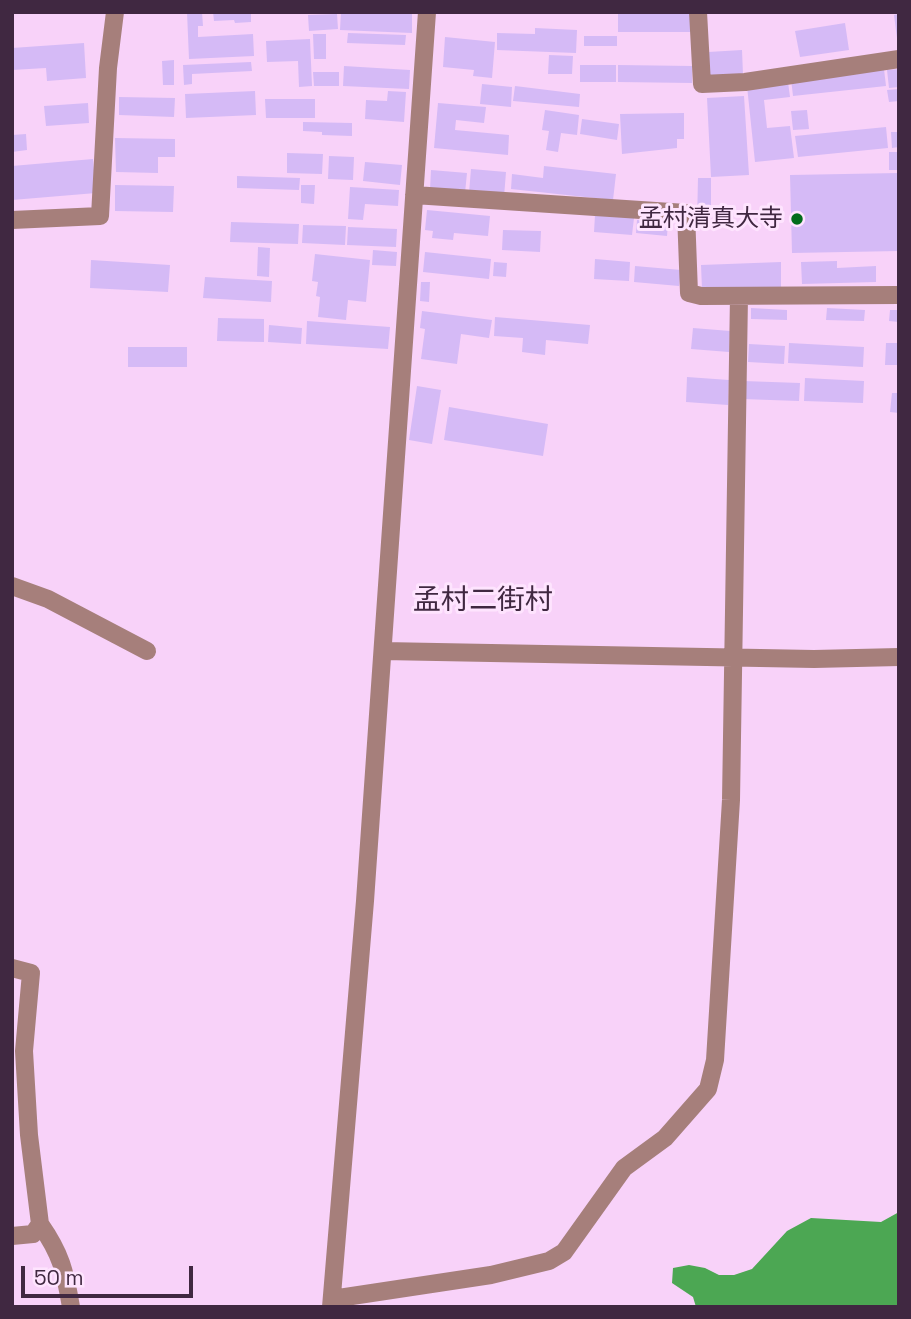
<!DOCTYPE html>
<html>
<head>
<meta charset="utf-8">
<style>
  body { margin:0 }
  #map { position:relative; width:911px; height:1319px; overflow:hidden; background:#f8d2f9; font-family:"Space Grotesk",sans-serif }
  canvas { display:block }
  .frame { position:absolute; inset:0; border:14px solid #402841; pointer-events:none }
  .scale { position:absolute; left:21px; top:1266px; width:172px; height:32px; box-sizing:border-box; border:4px solid #402841; border-top:0; padding-left:9px; font-size:21px; line-height:24px; white-space:nowrap; color:#402841; -webkit-text-stroke:5px #fee4fe; paint-order:stroke }
</style>
</head>
<body>
<div id="map">
<canvas width="911" height="1319"></canvas>
<div class="frame"></div>
<div class="scale">50 m</div>
</div>
<script>
const ctx = document.querySelector('canvas').getContext('2d');
ctx.lineJoin = 'round';
function fillPath(path, color) { ctx.fillStyle = color; ctx.fill(path, 'evenodd'); }
function strokePath(path, color, width, dash) { ctx.strokeStyle = color; ctx.lineWidth = width; ctx.lineCap = dash ? 'butt' : 'round'; ctx.setLineDash(dash || []); ctx.stroke(path); }
function write(font, color, halo, rows, align = 'center') {
  ctx.font = font + ' "Space Grotesk","Noto Sans SC",sans-serif'; ctx.lineWidth = 6; ctx.setLineDash([]); ctx.textBaseline = 'middle'; ctx.strokeStyle = halo; ctx.fillStyle = color; for (const [text, x, y, turn = 0] of rows) {
    ctx.save(); ctx.translate(x, y); ctx.rotate((+turn || 0) * Math.PI / 180); ctx.textAlign = isNaN(turn) ? turn : align; if (halo) ctx.strokeText(text, 0, 0); ctx.fillText(text, 0, 0); ctx.restore();
  }
}
fillPath(new Path2D(`
  M899,1212V1307H696L693,1297L672,1283L673,1268L689,1265L705,1268L719,1275H734L752,1269L787,1231L811,1218L881,1222Z`), '#4ca753');
fillPath(new Path2D(`
  M187,12H202L203,26H198V37L253,34L254,56L189,59Z
  M213,12H251V22L235,23L234,20L214,21Z
  M341,12H412V33L340,30Z
  M618,12H691V32H618Z
  M337,14L338,29L309,31L308,15Z
  M899,14V37L897,38L894,15Z
  M845,23L849,50L800,57L795,31Z
  M535,28L577,30L576,53L497,50V33L535,34Z
  M348,33L406,35L405,45L347,43Z
  M313,34H326V59H314Z
  M584,36H617V46H584Z
  M445,37L495,42L492,78L473,76L474,70L443,67Z
  M310,39L312,86L299,87L298,61L267,62L266,41Z
  M84,43L86,78L47,81L46,68L12,70V48Z
  M742,50L743,75L709,77L708,52Z
  M549,55L573,56L572,74H548Z
  M174,60V85H163L162,61Z
  M251,62L252,71L192,74V84L184,85L183,65Z
  M580,65H616V82H580Z
  M618,65L692,66V83L618,82Z
  M344,66L410,70L409,89L343,86Z
  M884,69L886,86L793,96L791,79Z
  M899,69V87L889,88L887,70Z
  M313,72H339V86H314Z
  M788,82L790,97L764,100L767,128L790,126L794,158L755,162L747,86Z
  M482,84L512,87L511,107L480,104Z
  M515,86L580,94L579,107L513,101Z
  M899,89V101L889,102L887,90Z
  M255,91L256,115L186,118L185,94Z
  M388,91L406,92L404,122L365,119L366,100L387,101Z
  M744,96L749,175L711,177L707,98Z
  M119,97L175,98L174,117L119,115Z
  M265,99H315V118H266Z
  M88,103L89,123L46,126L44,106Z
  M438,103L486,107L484,123L456,120L455,130L509,135L508,155L434,148Z
  M545,110L579,115L577,135L561,133L558,152L546,150L549,131L542,130Z
  M807,110L809,129L793,130L791,111Z
  M684,113V139H677V148L622,154L620,114Z
  M582,119L619,124L617,140L580,134Z
  M303,122L352,123V136L322,135V132L303,131Z
  M886,127L888,148L798,157L795,136Z
  M891,132H899V147L892,148Z
  M26,134L27,150L12,152V135Z
  M115,138L175,139V157H158V173L116,172Z
  M889,152H899V170H889Z
  M287,153L323,154L322,174L287,173Z
  M329,156L354,157L353,180L328,179Z
  M93,159L96,193L12,200V166Z
  M365,162L402,165L400,185L363,181Z
  M544,166L616,174L613,200L511,189L512,174L543,178Z
  M471,169L506,172L504,197L469,193Z
  M431,170L467,173L465,193L430,190Z
  M899,173V251L792,253L790,175Z
  M237,176L300,178L299,190L237,188Z
  M698,178H711V223H697Z
  M115,185L174,186L173,212L115,211Z
  M301,185H315L314,204L301,203Z
  M350,187L399,190L398,206L365,204L363,220L348,219Z
  M427,210L490,216L488,236L454,233L453,240L432,238L433,231L425,230Z
  M595,215L634,218L632,235L594,232Z
  M637,220L668,223L667,236L636,233Z
  M231,222L299,224L298,244L230,242Z
  M303,225L346,226L345,245L302,243Z
  M348,227L397,229L396,247L347,245Z
  M503,230L541,231L540,252L502,250Z
  M258,247L270,248L269,277L257,276Z
  M373,250L397,252L396,266L372,265Z
  M425,252L491,259L489,279L423,272Z
  M315,254L370,260L366,302L348,300L346,320L318,317L320,297L316,296L318,282L312,281Z
  M595,259L630,262L629,281L594,279Z
  M91,260L170,265L168,292L90,288Z
  M837,261V268L876,266V282L802,284L801,262Z
  M494,262L507,263L506,277L493,276Z
  M781,262V287L702,289L701,265Z
  M635,266L681,270L679,286L634,282Z
  M205,277L272,281L271,302L203,298Z
  M421,282H430L429,302L420,301Z
  M751,308L787,310V320L751,319Z
  M827,308L865,310L864,321L826,320Z
  M890,310H899V322L889,321Z
  M422,311L492,320L489,338L461,334L457,364L421,359L425,329L420,328Z
  M495,317L590,325L588,344L546,340L545,355L522,352L523,338L494,336Z
  M218,318L264,319V342L217,341Z
  M307,321L390,327L388,349L306,344Z
  M269,325L302,328L301,344L268,342Z
  M693,328L730,331L729,352L691,349Z
  M789,343L864,347L863,367L788,363Z
  M886,343H899V365H885Z
  M749,344L785,346L784,364L748,362Z
  M128,347H187V367H128Z
  M687,377L729,380L728,405L686,402Z
  M805,378L864,381L863,403L804,401Z
  M743,381L800,383L799,401L742,399Z
  M417,386L441,390L432,444L409,440Z
  M892,393H899V413L890,412Z
  M449,407L548,424L543,456L444,440Z`), '#d5baf6');
strokePath(new Path2D(`
  M698,12L702,84L745,82L899,59
  M414,195L686,213L689,293L701,296L899,295
  M12,220L100,216L108,68L115,12
  M12,586L48,599L147,651
  M383,651L814,659L899,657
  M12,968L31,973L24,1051L29,1135L40,1224L33,1234L12,1236
  M40,1224C61,1254 65,1271 71,1307
  M332,1299L491,1275L549,1261L564,1252L624,1168L665,1138L708,1089L715,1060L731,800L739,296
  M331,1307L365,901L427,12`), '#a67f7b', 18);
for (const [x, y, r, color] of [
  [797,219,7,"#026c1b"]
]) { const dot = new Path2D(); dot.arc(x, y, r, 0, 2 * Math.PI); ctx.fillStyle = color; ctx.fill(dot); strokePath(dot, '#fee4fe', 2.5); }
write('24px', '#402841', '#fee4fe', [
  ["孟村清真大寺",783,219]
], 'right');
write('28px', '#402841', '#fee4fe', [
  ["孟村二街村",483,601]
]);
</script>
</body>
</html>
